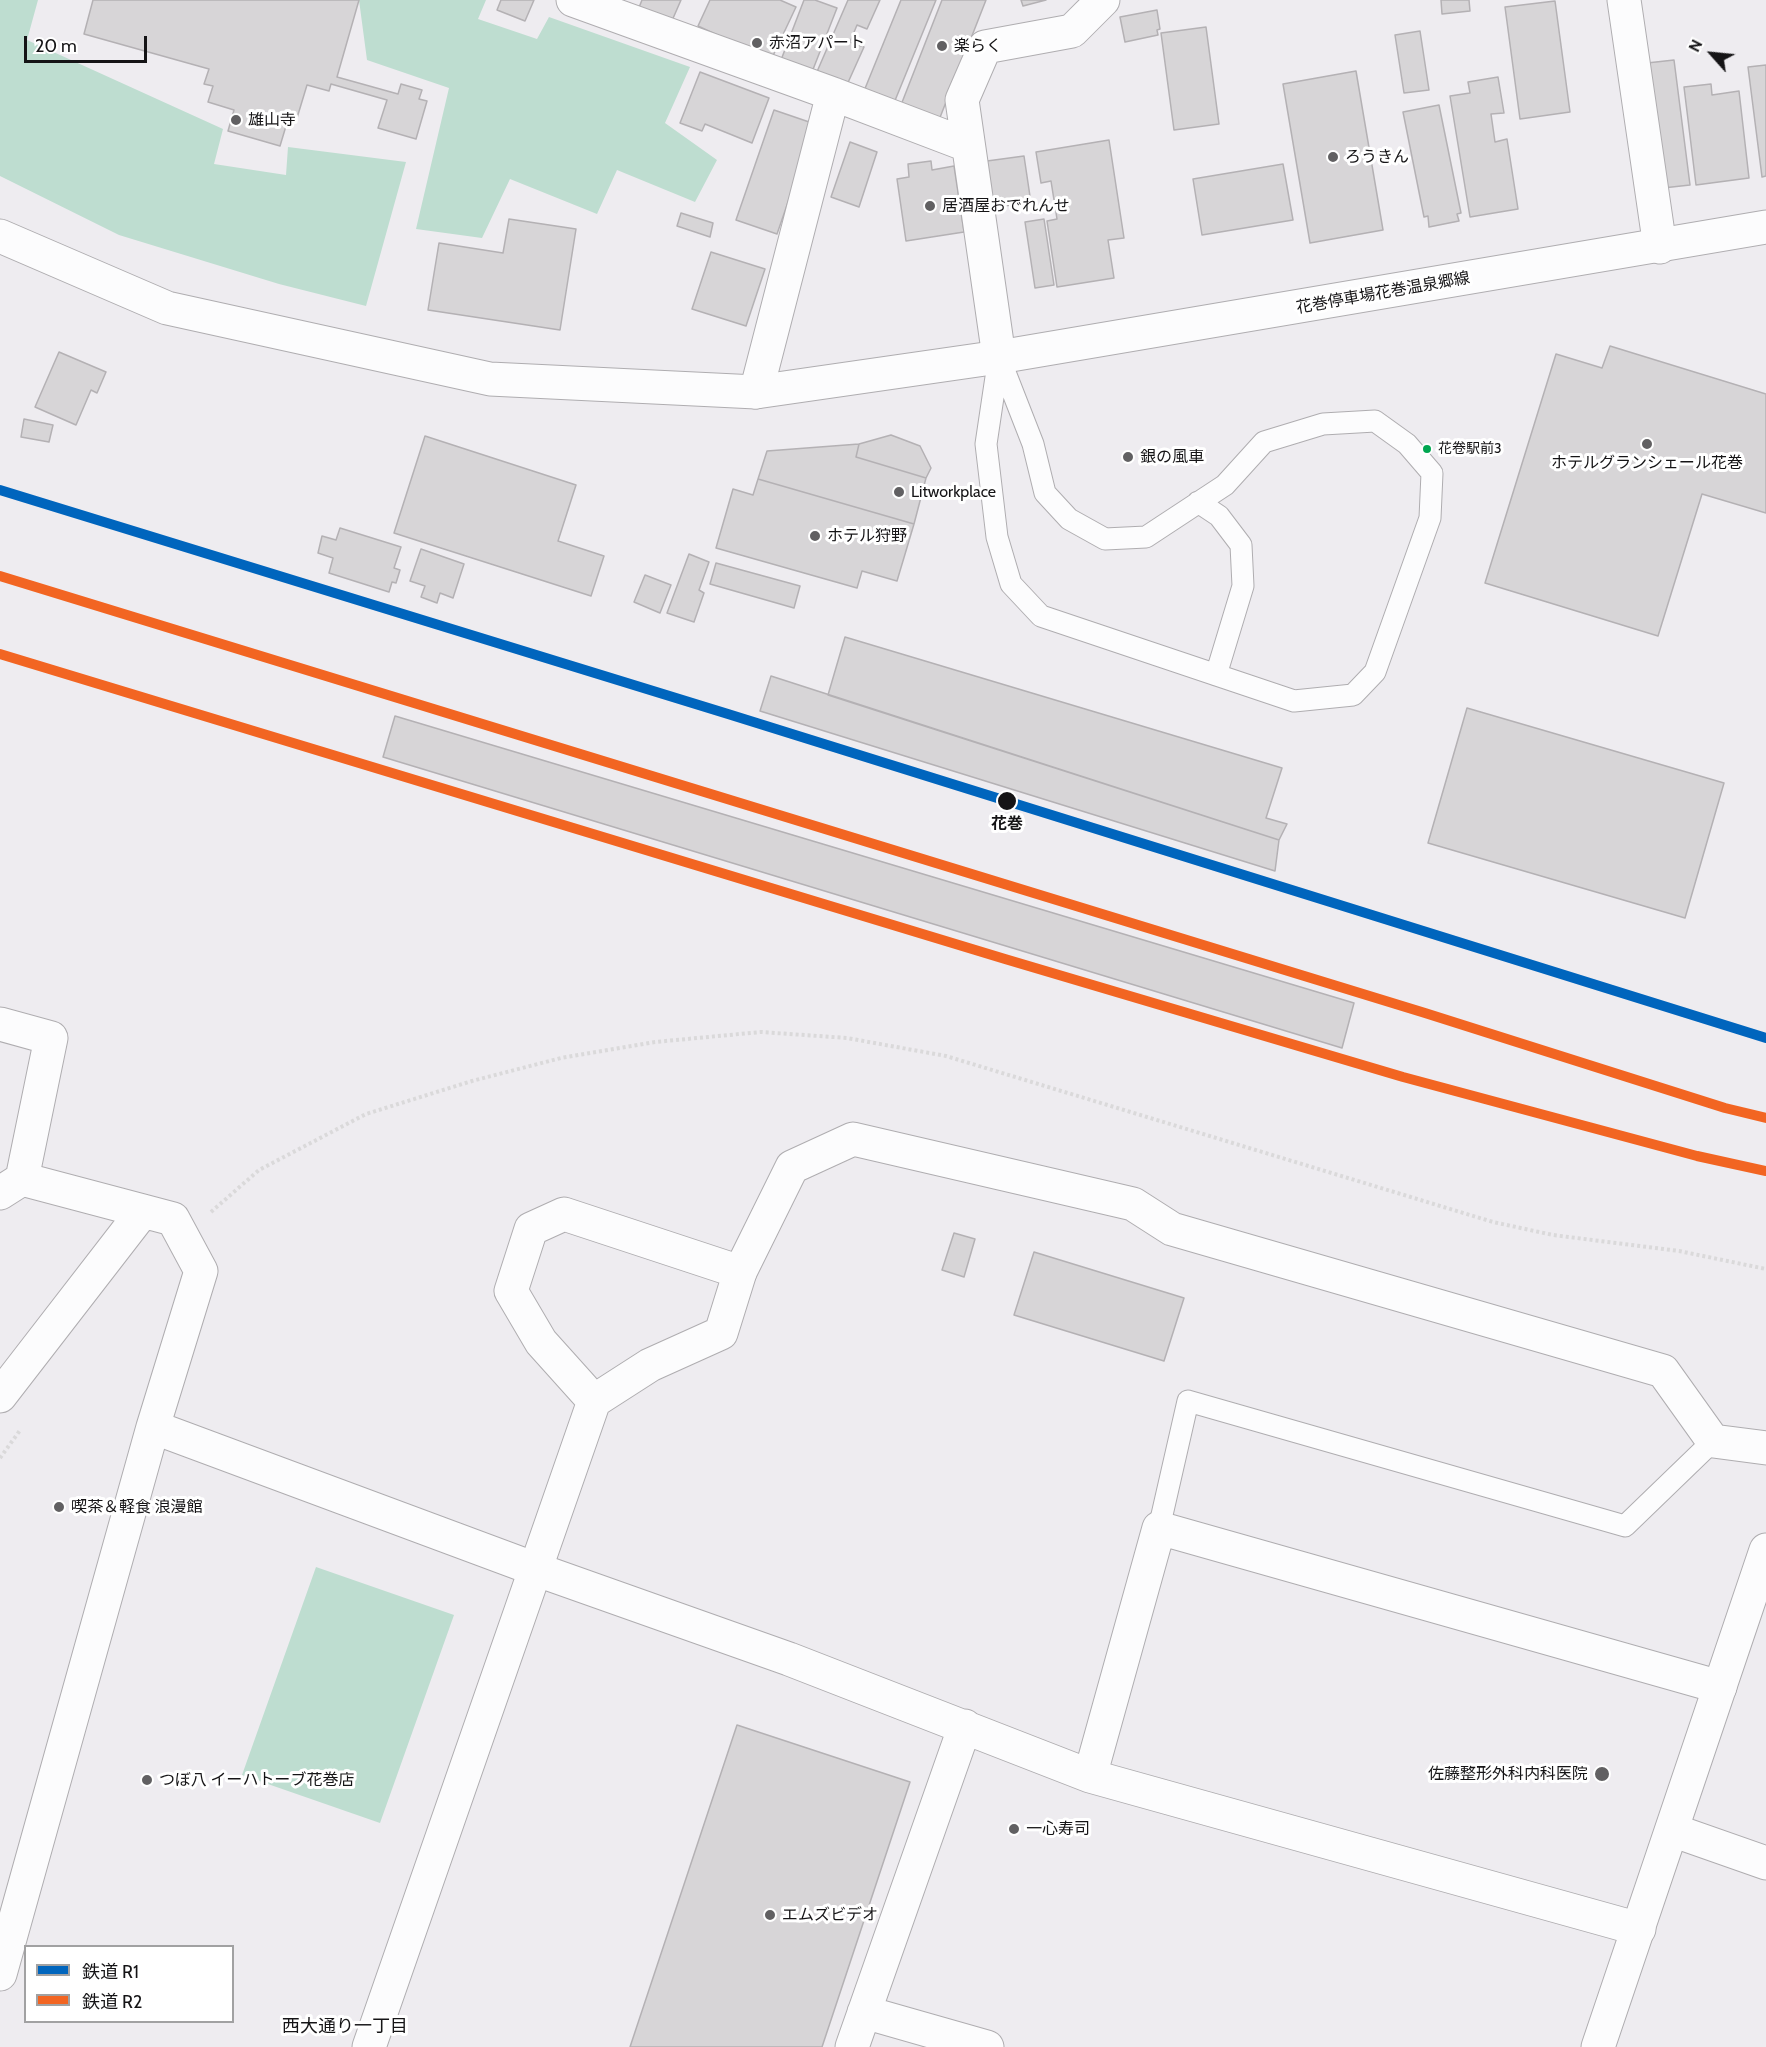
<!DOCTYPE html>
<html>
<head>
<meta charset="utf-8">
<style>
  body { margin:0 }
  #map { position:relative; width:1766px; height:2047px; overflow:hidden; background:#eeecf0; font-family:Cabin,"Noto Sans JP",sans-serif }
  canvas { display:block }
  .legend { position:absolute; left:24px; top:1945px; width:210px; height:78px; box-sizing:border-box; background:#fff; border:2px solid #a1a1a2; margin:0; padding:8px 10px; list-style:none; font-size:18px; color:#151416 }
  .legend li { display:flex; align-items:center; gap:12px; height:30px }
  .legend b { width:30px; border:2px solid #a1a1a2 }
  .north { position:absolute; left:1682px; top:24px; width:60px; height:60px; -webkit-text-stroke:4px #fff; paint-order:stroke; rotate:297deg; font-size:16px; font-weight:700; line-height:24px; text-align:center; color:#151416 }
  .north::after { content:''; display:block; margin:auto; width:21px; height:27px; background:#151416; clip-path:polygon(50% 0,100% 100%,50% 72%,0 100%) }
  .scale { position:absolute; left:24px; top:36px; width:123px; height:27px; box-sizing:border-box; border:3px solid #151416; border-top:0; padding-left:8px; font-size:18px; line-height:21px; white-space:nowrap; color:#151416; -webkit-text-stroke:4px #fff; paint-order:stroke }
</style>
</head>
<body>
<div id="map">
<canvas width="1766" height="2047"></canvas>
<ul class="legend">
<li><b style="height:8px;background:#0065bd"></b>鉄道 R1</li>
<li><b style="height:8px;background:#f26522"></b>鉄道 R2</li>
</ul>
<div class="north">N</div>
<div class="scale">20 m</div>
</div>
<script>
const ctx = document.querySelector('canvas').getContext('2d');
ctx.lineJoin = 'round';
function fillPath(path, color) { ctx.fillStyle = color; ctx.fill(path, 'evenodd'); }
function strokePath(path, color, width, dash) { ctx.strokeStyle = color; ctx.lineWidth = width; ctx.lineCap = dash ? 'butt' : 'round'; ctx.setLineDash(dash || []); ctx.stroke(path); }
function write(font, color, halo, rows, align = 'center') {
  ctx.font = font + ' Cabin,"Noto Sans JP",sans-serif'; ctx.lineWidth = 6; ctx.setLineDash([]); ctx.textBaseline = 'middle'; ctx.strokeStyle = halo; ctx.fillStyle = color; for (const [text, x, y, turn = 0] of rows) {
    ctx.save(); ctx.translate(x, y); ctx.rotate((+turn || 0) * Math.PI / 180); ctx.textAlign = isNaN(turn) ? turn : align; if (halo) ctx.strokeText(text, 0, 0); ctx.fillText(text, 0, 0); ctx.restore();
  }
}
fillPath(new Path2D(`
  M0,0H38L27,40L223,129L214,164L286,175L288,147L406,162L366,306L279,284L119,235L0,176Z
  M359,0H486L478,19L537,39L549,17L690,67L665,123L717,160L695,202L617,170L597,214L510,179L482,238L416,229L449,88L367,60Z
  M316,1567L454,1615L380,1823L242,1775Z`), '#beddd0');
const building = new Path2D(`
  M93,0H359L337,77L398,94L401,84L422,90L419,99L427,101L416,139L378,128L387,100L331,84L329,91L307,85L297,118L289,116L280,146L228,131L234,110L208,102L213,86L204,84L209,69L84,34Z
  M501,0H534L525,21L497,10Z
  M642,0H681L671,23L638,10Z
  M710,0H780L796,7L771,60L698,26Z
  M804,0H815L837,8L812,72L781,60Z
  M848,0H880L867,29L857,25L850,42L864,47L846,87L816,74Z
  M901,0H936L894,103L864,91Z
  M942,0H986L939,120L901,105Z
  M1021,0H1046L1023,6Z
  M1441,0H1469L1470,11L1442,14Z
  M1555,1L1570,112L1520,119L1505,7Z
  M1157,10L1160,29L1157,30L1158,35L1125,42L1120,17Z
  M1206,27L1219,124L1174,130L1161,33Z
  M1420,31L1429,90L1404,93L1395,35Z
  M1674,60L1690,185L1663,188L1647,63Z
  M1766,65V176L1762,177L1748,67Z
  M1356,71L1383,230L1310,243L1283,84Z
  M700,72L769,98L752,143L705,124L702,131L680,123Z
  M1498,77L1504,113L1491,114L1495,142L1507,139L1518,209L1470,217L1450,96L1470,93L1468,82Z
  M1711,84L1712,95L1739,91L1749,178L1696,185L1684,87Z
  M1439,105L1461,213L1457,214L1459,221L1429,227L1428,216L1424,217L1403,112Z
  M774,110L815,124L777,234L736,220Z
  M1109,140L1124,238L1108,240L1114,278L1057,287L1047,221L1057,219L1051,181L1041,183L1036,152Z
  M850,142L877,152L859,207L831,197Z
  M1024,156L1031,203L994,207L987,161Z
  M931,161L932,170L954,166L964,232L906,241L897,179L909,177L908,164Z
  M1283,164L1293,220L1202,235L1193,179Z
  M681,213L713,223L710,237L677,226Z
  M509,219L576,229L560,330L428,310L439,243L503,253Z
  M1044,219L1054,285L1035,288L1025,222Z
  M711,252L765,269L746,326L692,309Z
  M1610,346L1766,394V513L1702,494L1658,636L1485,583L1556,354L1602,368Z
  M59,352L106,372L97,393L91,390L76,425L35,407Z
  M24,419L53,425L49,442L21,437Z
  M891,435L920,446L931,468L926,478L856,457L859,444Z
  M425,436L576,485L558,541L604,556L591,596L394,533Z
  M859,444L856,457L926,478L914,524L758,479L767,451Z
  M758,479L914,524L897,581L862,571L857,588L716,548L733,489L753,495Z
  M340,528L401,547L394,568L400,570L396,583L392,582L389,592L329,573L333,558L318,553L322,536L336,540Z
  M421,549L464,564L453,598L440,593L437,603L421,597L425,586L410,581Z
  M689,554L709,562L699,590L704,593L694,622L667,613Z
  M716,563L800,586L794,608L710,584Z
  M645,575L671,585L660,613L634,602Z
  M845,637L1282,768L1266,818L1287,824L1279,840L828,695Z
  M771,676L1279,840L1275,871L760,711Z
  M1467,708L1724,783L1685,918L1428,843Z
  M395,716L1354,1003L1342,1048L383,757Z
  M954,1233L975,1239L964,1277L942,1270Z
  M1034,1252L1184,1298L1164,1361L1014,1315Z
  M737,1725L910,1782L822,2047H630Z`);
fillPath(building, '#d7d5d7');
strokePath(building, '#b4b1b4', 1.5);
const service = new Path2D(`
  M999,357L1033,444L1045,493L1069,519L1105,539L1146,537L1225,485L1264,442L1323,424L1375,421L1407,444L1432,473L1430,518L1375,672L1353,695L1294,701L1041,616L1011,584L997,537L986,444Z
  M1198,502L1219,516L1241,545L1243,586L1216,675
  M1159,1528L1188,1401L1625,1526L1713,1441`);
const minor = new Path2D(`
  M573,0L833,94L967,145
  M1624,0L1660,247
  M999,357L962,100L985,47L1072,31L1103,0
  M756,392L833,94
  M0,1024L51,1038L22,1179
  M0,1193L22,1179L173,1219L201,1271L153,1427L0,1974
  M740,1272L792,1167L853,1139L1133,1204L1172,1229L1663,1371L1713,1441L1766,1448
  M0,1396L143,1211
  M153,1427L535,1569L789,1659L1090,1776L1639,1929
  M1090,1776L1159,1528L1720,1687
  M1672,1830L1766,1863
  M864,2012L987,2047
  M852,2047L965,1726`);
const tertiary = new Path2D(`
  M0,236L167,308L490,379L756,392L999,357
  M369,2047L594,1401L650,1365L721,1333L740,1272L564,1214L531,1229L511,1291L541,1342L594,1401
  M1598,2047L1766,1550`);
const secondary = new Path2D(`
  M999,357L1766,227`);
strokePath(service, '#afadb0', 23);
strokePath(minor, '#afadb0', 35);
strokePath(tertiary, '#afadb0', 35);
strokePath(secondary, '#afadb0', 35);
strokePath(new Path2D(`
  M211,1212L259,1170L366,1114L472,1081L561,1058L655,1042L761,1032L847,1038L946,1056L1493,1222L1553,1235L1679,1251L1766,1269
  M0,1458L21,1429`), '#dad9da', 4, [3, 3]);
strokePath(service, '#fcfcfd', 21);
strokePath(minor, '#fcfcfd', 33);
strokePath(tertiary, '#fcfcfd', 33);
strokePath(secondary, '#fcfcfd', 33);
strokePath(new Path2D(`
  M0,490L728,714L1766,1038`), '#0065bd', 10);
strokePath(new Path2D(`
  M0,576L1425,1013L1725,1108L1766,1118
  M0,654L1005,959L1403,1077L1697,1156L1766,1171`), '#f26522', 10);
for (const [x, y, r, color] of [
  [757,43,6,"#616062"],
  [942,46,6,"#616062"],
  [236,120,6,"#616062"],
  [1333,157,6,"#616062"],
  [930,206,6,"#616062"],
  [1647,444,6,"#616062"],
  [1427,449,5,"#00a651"],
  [1128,457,6,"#616062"],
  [899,492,6,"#616062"],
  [815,536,6,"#616062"],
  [1007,801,10,"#151416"],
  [59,1507,6,"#616062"],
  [1602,1774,8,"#616062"],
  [147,1780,6,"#616062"],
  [1014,1829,6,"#616062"],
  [770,1915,6,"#616062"]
]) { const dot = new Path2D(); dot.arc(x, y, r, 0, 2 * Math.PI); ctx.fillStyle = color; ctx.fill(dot); strokePath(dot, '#fff', 2); }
write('14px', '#151416', '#fff', [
  ["花卷駅前3",1438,449]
], 'left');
write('16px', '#151416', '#fff', [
  ["赤沼アパート",769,43],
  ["楽らく",954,46],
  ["雄山寺",248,120],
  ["ろうきん",1345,157],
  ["居酒屋おでれんせ",942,206],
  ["銀の風車",1140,457],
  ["ホテルグランシェール花巻",1647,463,"center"],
  ["Litworkplace",911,492],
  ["ホテル狩野",827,536],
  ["喫茶＆軽食 浪漫館",71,1507],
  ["佐藤整形外科内科医院",1588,1774,"right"],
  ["つぼ八 イーハトーブ花巻店",159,1780],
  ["一心寿司",1026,1829],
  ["エムズビデオ",782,1915]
], 'left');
write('16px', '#151416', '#fff', [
  ["花巻停車場花巻温泉郷線",1383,293,-10]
]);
write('bold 16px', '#151416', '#fff', [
  ["花巻",1007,824]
]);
write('18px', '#151416', '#fff', [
  ["西大通り一丁目",345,2027]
]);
</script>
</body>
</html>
